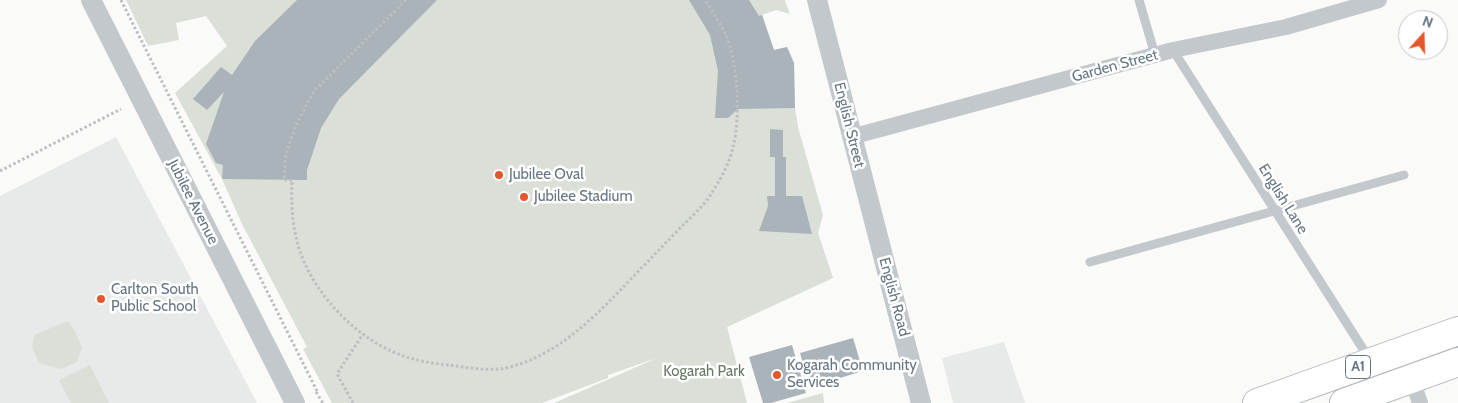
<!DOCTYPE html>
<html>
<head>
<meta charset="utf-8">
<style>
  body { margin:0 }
  #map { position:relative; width:1458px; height:403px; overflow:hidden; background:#fafaf8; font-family:Cabin,sans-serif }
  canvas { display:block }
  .north { position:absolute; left:1398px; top:10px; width:50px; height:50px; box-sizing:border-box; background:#fff; border:1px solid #c1c8cd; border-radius:50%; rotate:20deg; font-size:14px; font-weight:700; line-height:20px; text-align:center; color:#657683 }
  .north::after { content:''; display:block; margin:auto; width:18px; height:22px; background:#e4572e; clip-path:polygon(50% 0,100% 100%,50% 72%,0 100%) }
</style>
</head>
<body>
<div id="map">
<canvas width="1458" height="403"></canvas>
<div class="north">N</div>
</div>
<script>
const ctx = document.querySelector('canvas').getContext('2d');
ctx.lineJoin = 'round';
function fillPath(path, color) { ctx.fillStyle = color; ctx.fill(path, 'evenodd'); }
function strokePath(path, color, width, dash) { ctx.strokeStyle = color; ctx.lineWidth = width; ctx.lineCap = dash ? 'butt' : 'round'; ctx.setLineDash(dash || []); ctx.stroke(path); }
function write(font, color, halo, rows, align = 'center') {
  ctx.font = font + ' Cabin,sans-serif'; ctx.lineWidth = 5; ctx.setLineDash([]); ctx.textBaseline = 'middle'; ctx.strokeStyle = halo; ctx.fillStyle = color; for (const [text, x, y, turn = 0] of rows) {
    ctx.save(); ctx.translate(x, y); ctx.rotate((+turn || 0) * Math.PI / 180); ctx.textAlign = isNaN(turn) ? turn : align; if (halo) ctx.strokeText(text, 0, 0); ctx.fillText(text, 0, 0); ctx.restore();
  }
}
fillPath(new Path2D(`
  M116,137L257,403H0V196Z
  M1004,342L1025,403H953L942,358Z`), '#e8e9e9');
fillPath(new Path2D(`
  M126,0H785L790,14L776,10L762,15L774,50L787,47L794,63L795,108L798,127L823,215L818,233L833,278L727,327L747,403H554L657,358L608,375V378L542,403H332L303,349L307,347L242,224L222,179L175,93L227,46L206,16L176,23L179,40L148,46Z
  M68,321L75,331L82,348L77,362L61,369L39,363L32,347L34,335Z
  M90,365L109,403H71L59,380Z
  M823,393L824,403H787Z`), '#dadfd7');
fillPath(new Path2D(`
  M297,0H437L339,99L321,128L307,170V180L222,179L223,165L216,163L206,144L224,92L207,110L193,99L221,67L232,75L255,41Z
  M689,0H749L759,16L762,15L774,50L787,47L794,63L795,108L738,109L728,118H715L718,71L710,35Z
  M770,129L783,130V157H786V196H802L812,234L759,231L768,206L767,196H775V157H770Z
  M853,338L863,371L810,387L800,353Z
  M792,345L806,393L771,403H763L749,357Z`), '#aab3b9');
const trunk = new Path2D(`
  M1257,403L1458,331
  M1344,403L1458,362`);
strokePath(trunk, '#b4b9bd', 30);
strokePath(new Path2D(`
  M121,0L317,391
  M406,0L314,91L297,123L286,153L284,180H292C291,201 292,224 298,245C312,294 360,344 410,358C423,362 437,364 450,365C470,368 490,372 510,367C562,353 597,314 633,277C649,260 665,244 681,227C692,216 705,205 713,191C721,178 730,162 733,147C741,116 738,65 726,35C720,23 712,11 705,0
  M0,171L121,109
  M316,392L323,403
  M353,403L337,374L363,334`), '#bbbfc2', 3, [2.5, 2.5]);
strokePath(new Path2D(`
  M1139,0L1155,55
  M1173,50L1370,360
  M1090,262L1404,175`), '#c3c8cc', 9);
strokePath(new Path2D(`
  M851,137L1173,50L1286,27L1379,0
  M1412,379L1420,403`), '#c3c8cc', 16);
strokePath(new Path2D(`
  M91,0L295,403
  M817,0L921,403`), '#c3c8cc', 20);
strokePath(trunk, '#fff', 28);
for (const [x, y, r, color] of [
  [499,175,5,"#e4572e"],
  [524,197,5,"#e4572e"],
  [101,299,5,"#e4572e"],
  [777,375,5,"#e4572e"]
]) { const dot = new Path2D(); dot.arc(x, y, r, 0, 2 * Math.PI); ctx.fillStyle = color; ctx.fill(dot); strokePath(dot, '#fff', 2); }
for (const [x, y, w] of [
  [1358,367,25]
]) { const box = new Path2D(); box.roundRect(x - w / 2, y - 11.5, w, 23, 4); ctx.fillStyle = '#fff'; ctx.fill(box); strokePath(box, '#657683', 1); }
write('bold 14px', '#657683', null, [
  ["A1",1358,367]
]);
write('15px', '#657683', '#fff', [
  ["Garden Street",1115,66,-15],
  ["English Street",849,125,76],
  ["English Lane",1283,199,58],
  ["Jubilee Avenue",193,202,63],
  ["English Road",894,297,75]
]);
write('15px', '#657683', '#fff', [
  ["Jubilee Oval",509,175],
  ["Jubilee Stadium",534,197],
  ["Carlton South",111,290],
  ["Public School",111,307],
  ["Kogarah Community",787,366],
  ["Services",787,383]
], 'left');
write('15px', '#687a64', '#fff', [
  ["Kogarah Park",704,372]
]);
</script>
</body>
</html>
